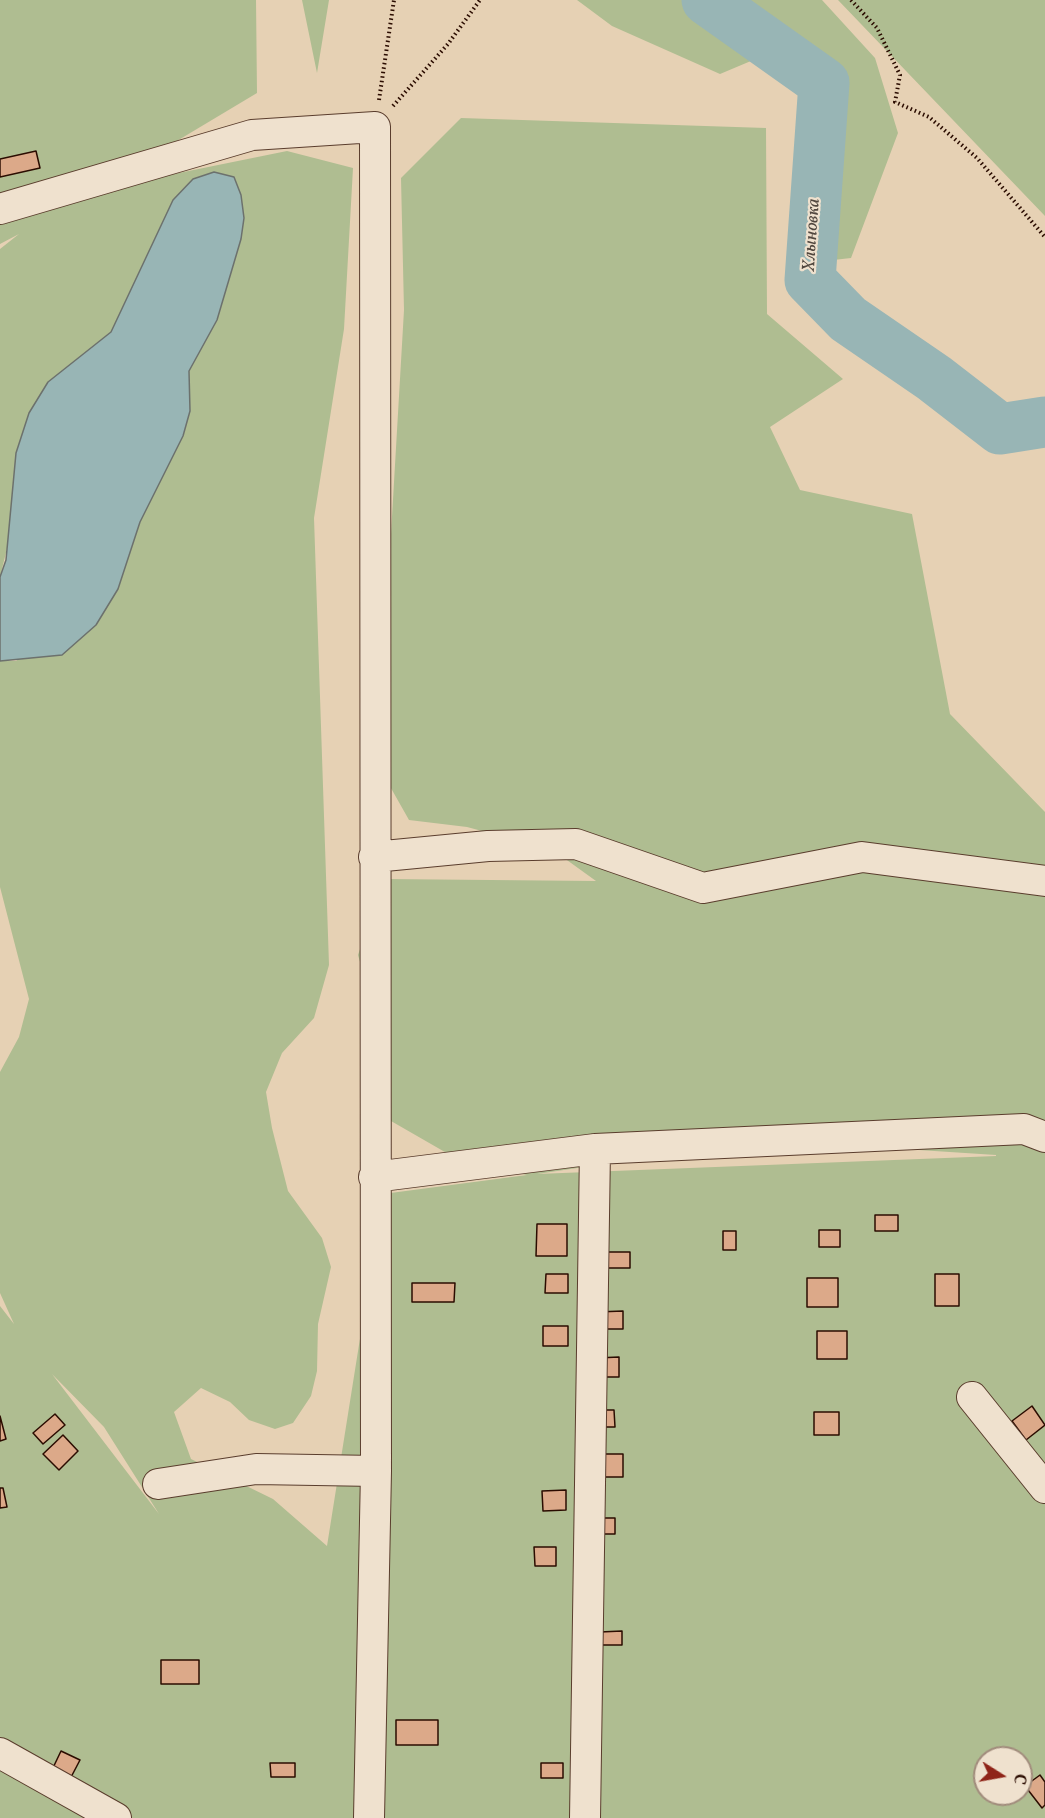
<!DOCTYPE html>
<html>
<head>
<meta charset="utf-8">
<style>
  body { margin:0 }
  #map { position:relative; width:1045px; height:1818px; overflow:hidden; background:#e6d1b4; font-family:Vollkorn,serif }
  canvas { display:block }
  .north { position:absolute; left:973px; top:1746px; width:60px; height:60px; box-sizing:border-box; background:#efe1ce; border:2px solid #a18c7c; border-radius:50%; rotate:101deg; font-size:16px; font-weight:700; line-height:24px; text-align:center; color:#2b0c00 }
  .north::after { content:''; display:block; margin:auto; width:21px; height:27px; background:#8f2418; clip-path:polygon(50% 0,100% 100%,50% 72%,0 100%) }
</style>
</head>
<body>
<div id="map">
<canvas width="1045" height="1818"></canvas>
<div class="north">С</div>
</div>
<script>
const ctx = document.querySelector('canvas').getContext('2d');
ctx.lineJoin = 'round';
function fillPath(path, color) { ctx.fillStyle = color; ctx.fill(path, 'evenodd'); }
function strokePath(path, color, width, dash) { ctx.strokeStyle = color; ctx.lineWidth = width; ctx.lineCap = dash ? 'butt' : 'round'; ctx.setLineDash(dash || []); ctx.stroke(path); }
function write(font, color, halo, rows, align = 'center') {
  ctx.font = font + ' Vollkorn,serif'; ctx.lineWidth = 4.5; ctx.setLineDash([]); ctx.textBaseline = 'middle'; ctx.strokeStyle = halo; ctx.fillStyle = color; for (const [text, x, y, turn = 0] of rows) {
    ctx.save(); ctx.translate(x, y); ctx.rotate((+turn || 0) * Math.PI / 180); ctx.textAlign = isNaN(turn) ? turn : align; if (halo) ctx.strokeText(text, 0, 0); ctx.fillText(text, 0, 0); ctx.restore();
  }
}
fillPath(new Path2D(`
  M0,0H256L257,93L95,190L287,151L353,168L344,329L314,518L329,965L314,1018L282,1053L266,1092L272,1128L288,1191L322,1238L331,1267L318,1324L317,1371L311,1396L293,1423L275,1429L249,1420L230,1402L201,1388L174,1412L191,1459L273,1499L327,1546L383,1194L527,1175L464,1163L391,1121L375,1014L358,955L384,879L596,881L553,850L467,827L409,820L383,774L381,706L404,310L401,178L461,118L766,128L767,314L843,379L770,427L800,490L912,514L950,714L1045,812V1818H0V1306L14,1324L0,1293V1072L19,1037L29,999L0,887V661H16L118,589L140,522L183,436L190,411L189,371L217,320L244,218L241,195L233,177L193,179L173,200L111,332L48,382L0,577V249L19,234L0,244ZM765,1140L996,1155V1156L537,1174ZM52,1374L104,1427L159,1514ZM985,1758H1021V1794H985Z
  M302,0H329L317,73Z
  M577,0H822L875,58L898,133L851,258L798,264L797,172L802,99L758,58L720,74L612,26Z
  M838,0H1045V216Z`), '#afbd91');
const water = new Path2D(`
  M214,172L234,177L241,195L244,218L241,239L217,320L189,371L190,411L183,436L140,522L118,589L96,625L62,655L0,661V577L6,560L16,453L29,413L48,382L111,332L173,200L193,179Z`);
fillPath(water, '#98b5b5');
strokePath(water, '#6c716d', 1.5);
strokePath(new Path2D(`
  M707,0L824,83L810,280L848,319L934,378L1000,429L1045,422`), '#98b5b5', 51);
const building = new Path2D(`
  M36,151L40,168L0,177V159Z
  M875,1215H898V1231H875Z
  M537,1224H567V1256H536Z
  M819,1230H840V1247H819Z
  M723,1231H736V1250H723Z
  M606,1252H630V1268H606Z
  M546,1274H568V1293H545Z
  M935,1274H959V1306H935Z
  M807,1278H838V1307H807Z
  M412,1283H455L454,1302H412Z
  M623,1311V1329H597V1312Z
  M543,1326H568V1346H543Z
  M817,1331H847V1359H817Z
  M619,1357V1377H598L597,1358Z
  M1032,1406L1045,1425L1026,1440L1012,1421Z
  M595,1410H614L615,1427H595Z
  M814,1412H839V1435H814Z
  M55,1414L65,1425L43,1444L33,1433Z
  M0,1416L6,1439L0,1441Z
  M63,1435L78,1451L59,1470L43,1454Z
  M599,1454H623V1477H599Z
  M0,1488H3L7,1507L0,1508Z
  M566,1490V1510L543,1511L542,1491Z
  M597,1518H615V1534H597Z
  M534,1547H556V1566H535Z
  M622,1631V1645H601L600,1632Z
  M161,1660H199V1684H161Z
  M396,1720H438V1745H396Z
  M61,1751L80,1760L69,1781L51,1772Z
  M270,1763H295V1777H271Z
  M541,1763H563V1778H541Z
  M1040,1775L1045,1782V1805L1042,1808L1025,1786Z`);
fillPath(building, '#dca989');
strokePath(building, '#2b0c00', 1.5);
const minor = new Path2D(`
  M0,209L252,135L375,127L376,1471L369,1818
  M374,857L488,846L576,844L703,888L862,857L1045,881
  M374,1177L595,1149L1024,1129L1045,1137
  M972,1397L1045,1488
  M158,1484L256,1469L376,1471
  M0,1753L116,1818
  M585,1818L595,1149`);
strokePath(minor, '#5a3d2d', 32);
strokePath(new Path2D(`
  M851,0L877,28L900,75L895,102L929,117L977,158L1045,237
  M379,100L394,0
  M393,106L448,44L480,0`), '#2b0c00', 4, [1.5, 3]);
strokePath(minor, '#efe1ce', 30);
write('italic 18px', '#51473f', '#efe1ce', [
  ["Хлыновка",813,235,-86]
]);
</script>
</body>
</html>
